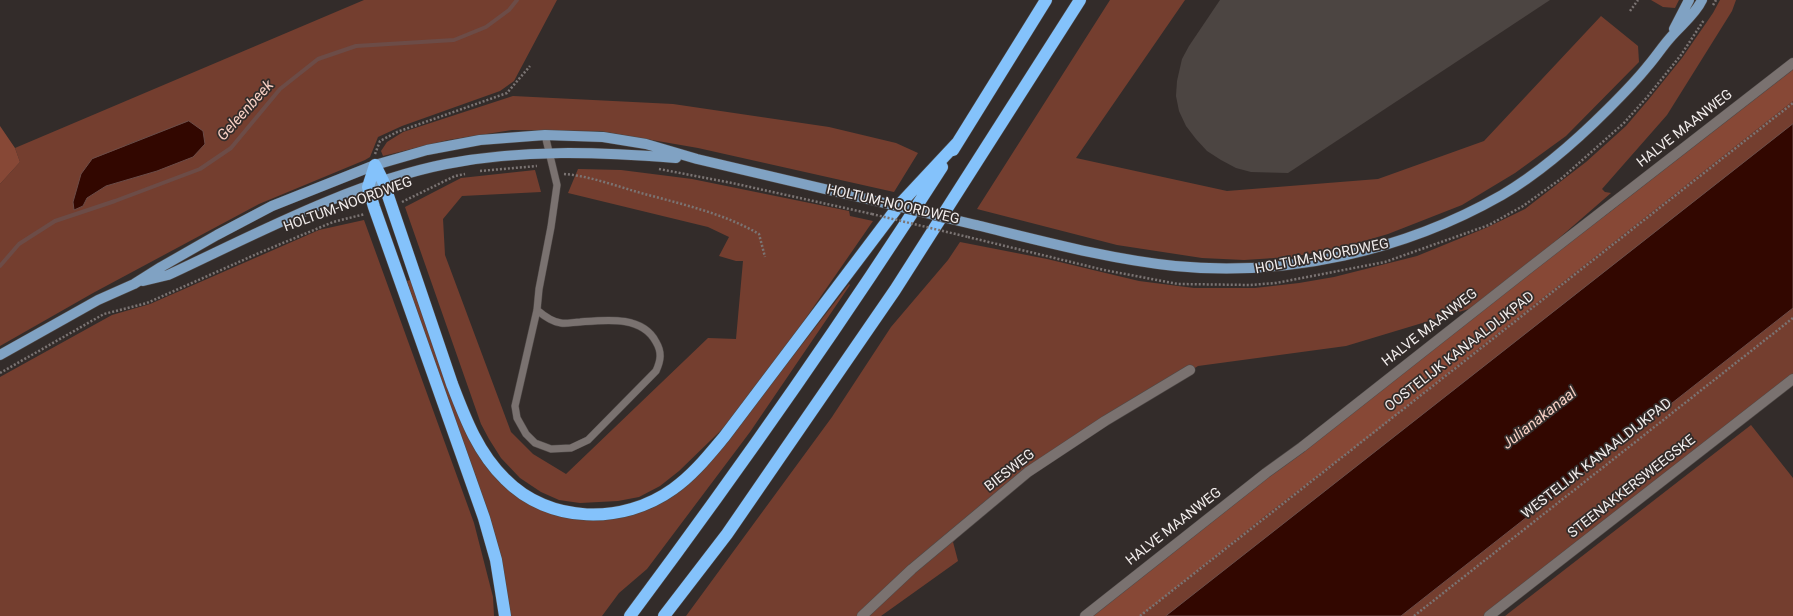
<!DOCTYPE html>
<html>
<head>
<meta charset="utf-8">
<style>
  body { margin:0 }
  canvas { display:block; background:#332c2a }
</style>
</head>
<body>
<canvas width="1793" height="616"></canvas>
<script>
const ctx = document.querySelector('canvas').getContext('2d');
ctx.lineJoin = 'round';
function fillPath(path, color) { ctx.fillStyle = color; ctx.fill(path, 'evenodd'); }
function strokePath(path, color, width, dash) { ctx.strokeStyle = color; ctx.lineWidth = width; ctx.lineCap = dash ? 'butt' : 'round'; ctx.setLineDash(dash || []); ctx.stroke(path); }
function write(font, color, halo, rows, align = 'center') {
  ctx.font = font + ' Roboto,sans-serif'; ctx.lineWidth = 3.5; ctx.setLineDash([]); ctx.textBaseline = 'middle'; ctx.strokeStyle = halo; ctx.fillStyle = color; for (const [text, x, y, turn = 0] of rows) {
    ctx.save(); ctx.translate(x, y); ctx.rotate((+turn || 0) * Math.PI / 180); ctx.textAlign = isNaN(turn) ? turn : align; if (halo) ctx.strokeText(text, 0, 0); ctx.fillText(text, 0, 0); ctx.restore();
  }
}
fillPath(new Path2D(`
  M364,0H557L514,81L500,91L402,126L378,137L370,157L365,160L259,204L93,293L0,346V184L20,162L15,148ZM189,121L157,171L106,186L87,198L83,206L74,210L126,145Z
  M1110,0H1185L1076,158L1227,191L1378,179L1484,141L1601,16L1638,46L1639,62L1566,136L1515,173L1462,205L1388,234L1340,248L1291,257L1244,260L1202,258L1117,245L977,209Z
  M1651,0H1679L1675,8L1663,7Z
  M1720,0H1736L1732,11L1667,115L1602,189L1605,192L1611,193L1482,305L1346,346L1198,366L1120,416L998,498L953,542L958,561L881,616H686L832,417L891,327L948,260L960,242L1047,259L1139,281L1194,288H1255L1299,283L1334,277L1417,256L1488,227L1525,209L1586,162L1626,126L1649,99L1682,58L1713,13Z
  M513,96L673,104L829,127L896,143L918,153L894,192L698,148L600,131L512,130L448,140L383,156L381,151L387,142L403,132Z
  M1793,101V124L1166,616H1141L1270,512L1373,434L1464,360Z
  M578,169L621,170L692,179L849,211L850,216L873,221L743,409L679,471L660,486L639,497L618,501L580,503L559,500L541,492L520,478L501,458L489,439L481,424L405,207L461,178L535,170L541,192L462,196L443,219L445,255L511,432L533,454L566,474L708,338L736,339L743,261H736L719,256L729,237L708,227L568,193Z
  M364,220L474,523L493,597L494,616H0V377L112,315L150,304L319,230Z
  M413,279L476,448L531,503L632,514L652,508L679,491L748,414L849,284L850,285L750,432L647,569L619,593L602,616H508L489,525L407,281Z
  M1793,308V377L1488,616H1401Z
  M1751,425L1793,478V616H1505Z`), '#743e2f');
fillPath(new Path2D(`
  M1793,67V101L1464,360L1373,434L1270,512L1141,616H1087L1482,305L1611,211Z
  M0,126L15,148L20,162L0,184Z`), '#874836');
const water = new Path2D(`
  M189,121L203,131L205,144L193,157L157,171L106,186L87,198L83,206L74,210L73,202L81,174L92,159Z
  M1793,124V308L1401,616H1166Z`);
fillPath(water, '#320700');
strokePath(water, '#6c4c47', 1);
strokePath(new Path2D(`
  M0,266L19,244L55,221L115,201L200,169L231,148L280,89L318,59L356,46L454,40L486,27L509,10L517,0`), '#6c4c47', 4);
fillPath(new Path2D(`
  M1220,0H1550L1288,173L1251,172L1236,168L1221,160L1207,151L1196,139L1186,126L1179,111L1176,96L1177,81L1182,59L1189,46Z`), '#4c4542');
const lane = new Path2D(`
  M537,310C544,316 552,322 561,323C567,324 574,322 580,322C605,320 642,315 656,342C662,352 661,360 656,371L588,440L571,448L551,449L535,443L526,434L517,418L515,406L537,310L539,289L551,227L557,185L545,135`);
const street = new Path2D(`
  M862,616L912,569L1028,472L1105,421L1190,370
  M1085,616L1266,473L1302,447L1528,269L1793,63
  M1489,616L1793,379`);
const primary = new Path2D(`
  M1674,29L1689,0
  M976,225C1042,241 1108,259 1175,266C1287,277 1404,251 1502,195C1541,172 1576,141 1608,109C1621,96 1635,82 1647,67C1655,58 1662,47 1670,38C1681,25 1695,15 1702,0
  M143,281L168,275C256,234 351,183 446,164C522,149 599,152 676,158
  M0,355L98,300L134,284L161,267L217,235L272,206L375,165L427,150L480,140L545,135L603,137L646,144L697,159L880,202`);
const highway = new Path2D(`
  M953,150L1046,0
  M375,165L383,181L452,384C465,418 478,453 505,479C549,524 623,525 673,489C693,475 708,456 724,437L900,204L957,143
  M375,165L368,187L374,207L484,518L496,560L505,616
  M630,616C739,470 844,320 942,167
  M664,616L727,534L895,290L1080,0`);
strokePath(lane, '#4f4947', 8);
strokePath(street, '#4f4947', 11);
strokePath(primary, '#4f4947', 11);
strokePath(highway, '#4f4947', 13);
strokePath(new Path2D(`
  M1713,5L1716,0
  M1630,11L1638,0
  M375,154L380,141L397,132L507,93L530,66
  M659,169L732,183L872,214
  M480,171L537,166
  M564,174C590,176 616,186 641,193C681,204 723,213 759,234L765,257
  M402,202L455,176L465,174
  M968,237L1104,270L1178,284L1250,285L1276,283L1385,262L1489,225L1523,206L1562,178L1624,123L1648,96L1681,55L1704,20
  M0,373L104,314L147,303L259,253L333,222L365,214
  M1140,616L1793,103
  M1414,616L1793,318`), '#7b7473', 2.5, [2, 2]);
strokePath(lane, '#7a7270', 7);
strokePath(street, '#7a7270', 10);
strokePath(primary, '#80a2c3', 10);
strokePath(highway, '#84c2fb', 12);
const primaryBridge = new Path2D(`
  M880,202L976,225`);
strokePath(primaryBridge, '#4f4947', 11, []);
strokePath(new Path2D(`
  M872,214L968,237`), '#7b7473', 2.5, [2, 2]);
strokePath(primaryBridge, '#80a2c3', 10);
write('14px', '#f2edec', '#332c2a', [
  ["HALVE MAANWEG",1685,129,-38],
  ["HOLTUM-NOORDWEG",348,205,-20],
  ["HOLTUM-NOORDWEG",893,205,13],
  ["HOLTUM-NOORDWEG",1322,257,-11],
  ["HALVE MAANWEG",1430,328,-38],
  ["OOSTELIJK KANAALDIJKPAD",1460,352,-38],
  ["WESTELIJK KANAALDIJKPAD",1597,459,-38],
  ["BIESWEG",1010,471,-38],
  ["STEENAKKERSWEEGSKE",1632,487,-38],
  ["HALVE MAANWEG",1174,527,-38]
]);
write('italic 15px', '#f8d0c4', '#332c2a', [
  ["Geleenbeek",246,111,-48],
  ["Julianakanaal",1540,419,-38]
]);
</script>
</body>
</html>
